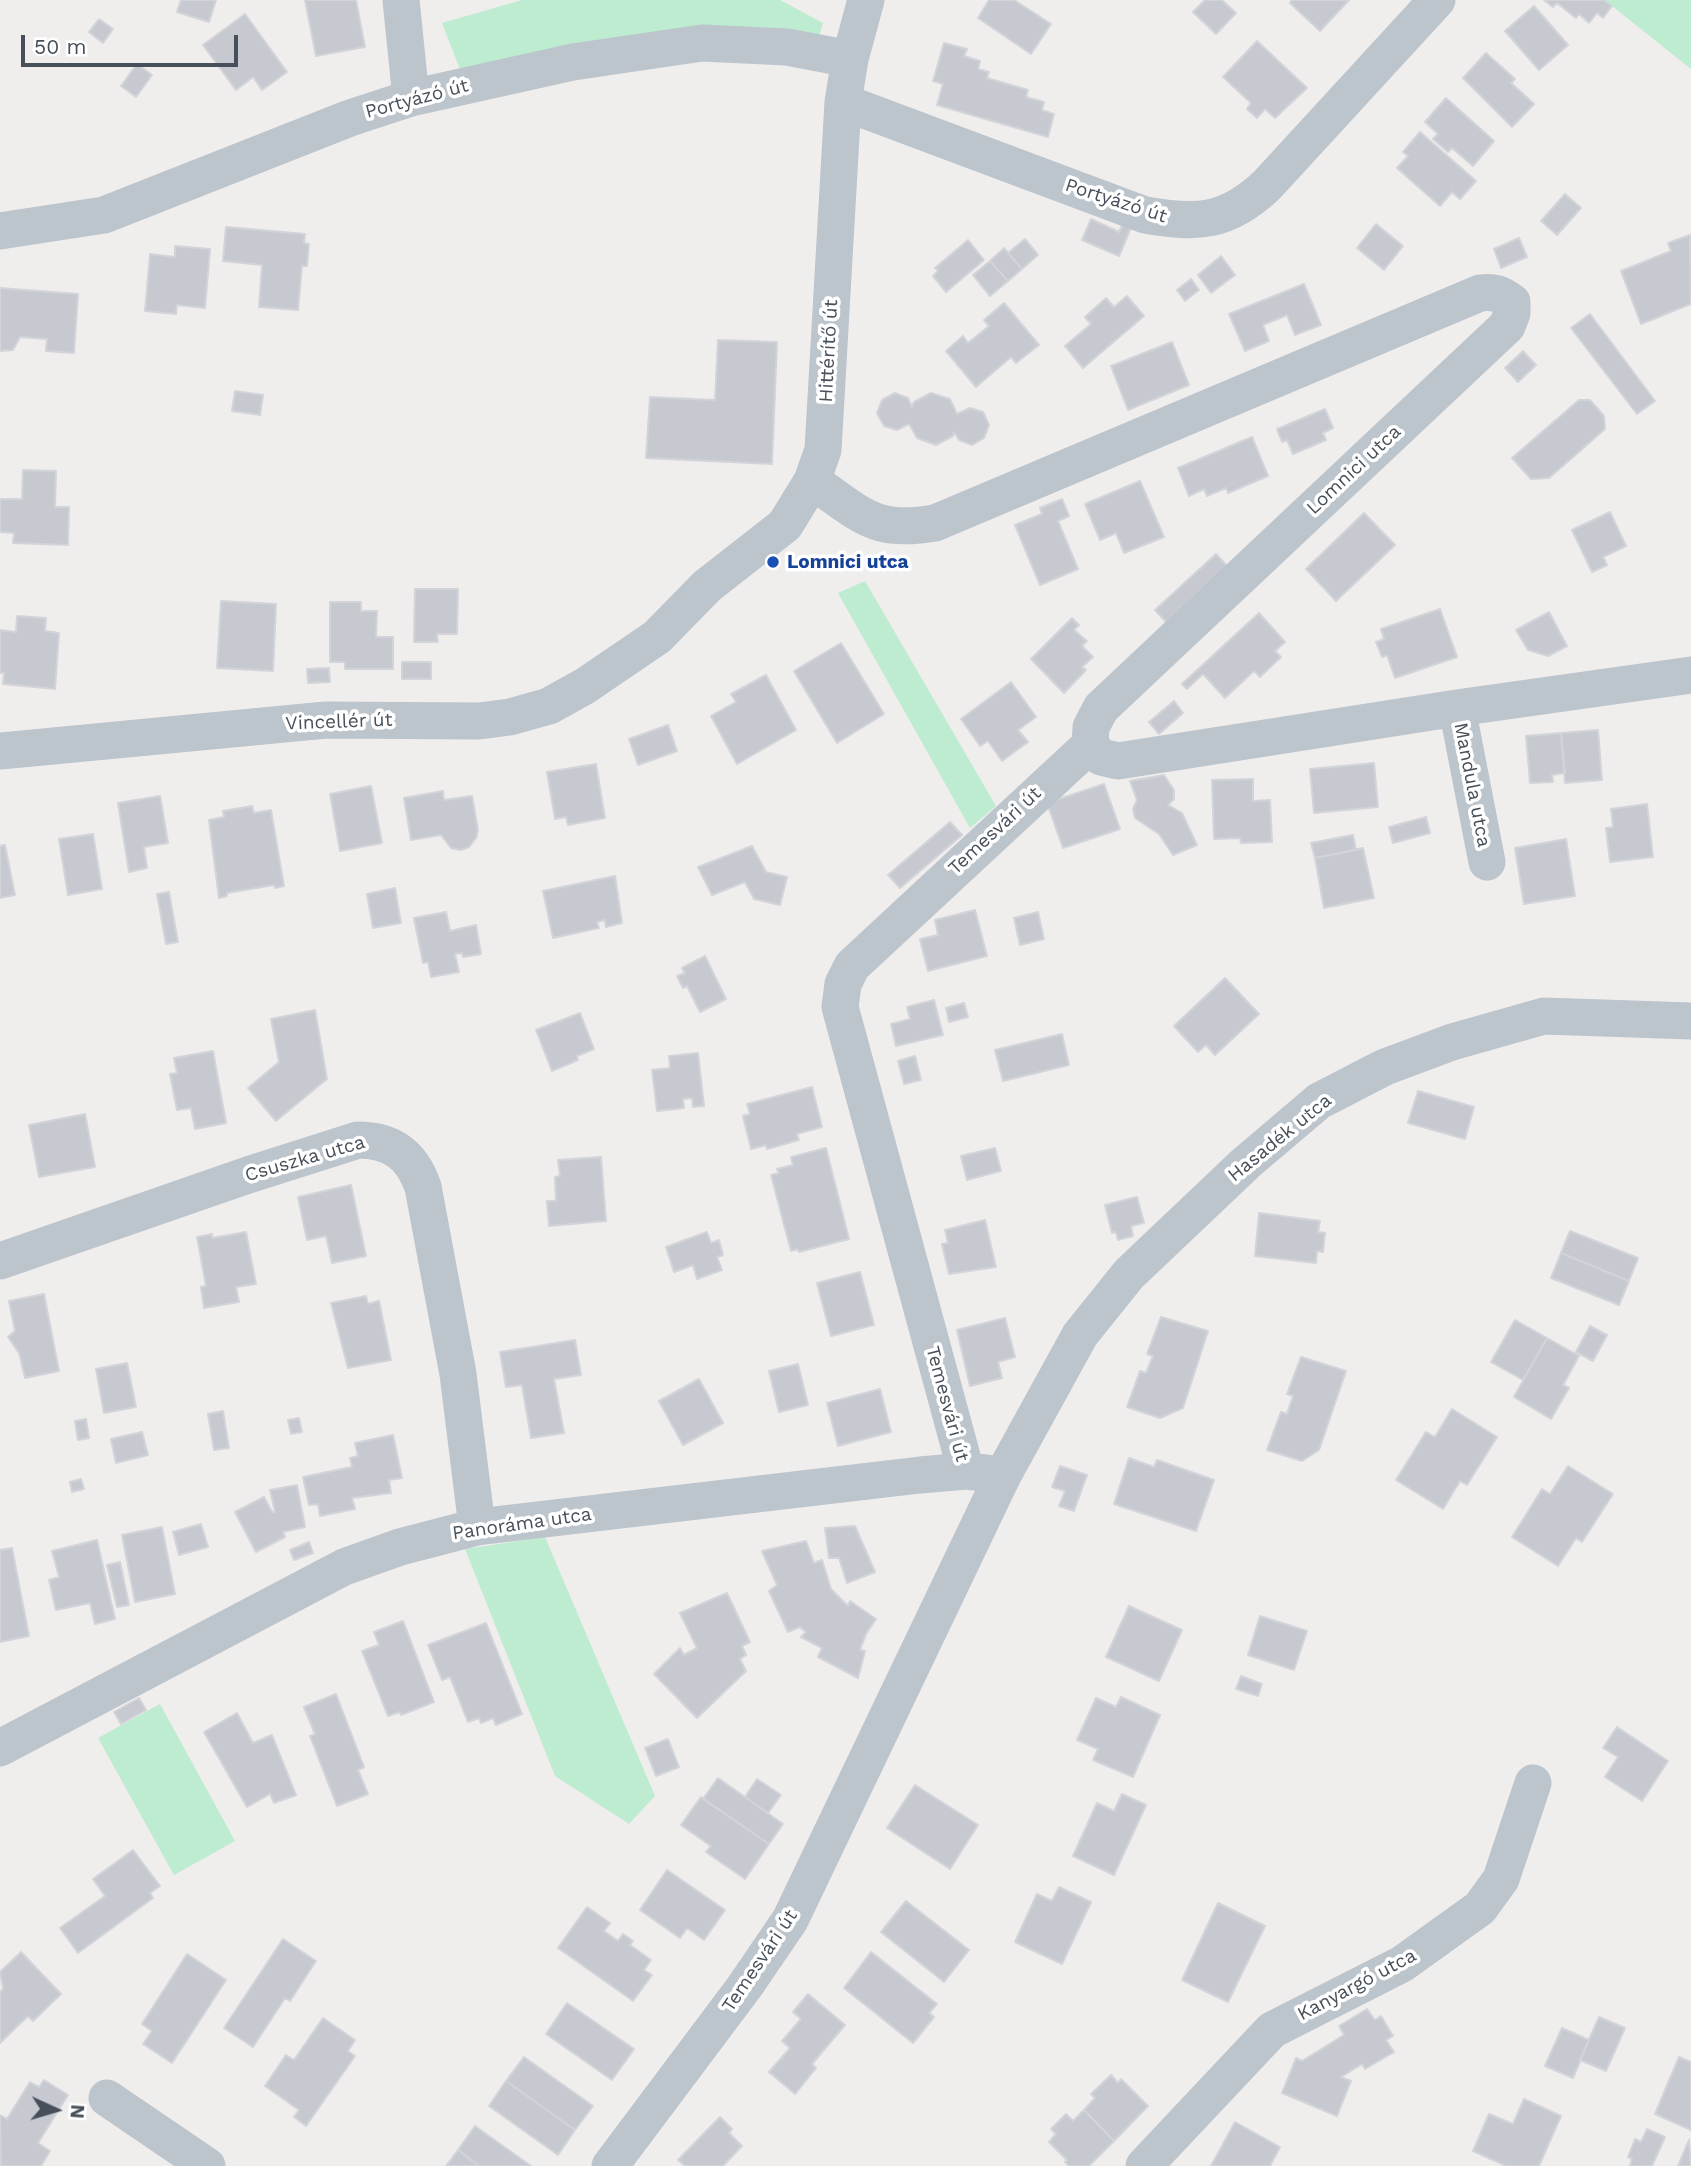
<!DOCTYPE html>
<html>
<head>
<meta charset="utf-8">
<style>
  body { margin:0 }
  #map { position:relative; width:1691px; height:2166px; overflow:hidden; background:#f0eded; font-family:"Work Sans",sans-serif }
  canvas { display:block }
  .north { position:absolute; left:21px; top:2075px; width:70px; height:70px; -webkit-text-stroke:5px #fff; paint-order:stroke; rotate:94deg; font-size:19px; font-weight:700; line-height:28px; text-align:center; color:#47505a }
  .north::after { content:''; display:block; margin:auto; width:24px; height:32px; background:#47505a; clip-path:polygon(50% 0,100% 100%,50% 72%,0 100%) }
  .scale { position:absolute; left:21px; top:35px; width:217px; height:32px; box-sizing:border-box; border:4px solid #47505a; border-top:0; padding-left:9px; font-size:21px; line-height:24px; white-space:nowrap; color:#47505a; -webkit-text-stroke:5px #fff; paint-order:stroke }
</style>
</head>
<body>
<div id="map">
<canvas width="1691" height="2166"></canvas>
<div class="north">N</div>
<div class="scale">50 m</div>
</div>
<script>
const ctx = document.querySelector('canvas').getContext('2d');
ctx.lineJoin = 'round';
function fillPath(path, color) { ctx.fillStyle = color; ctx.fill(path, 'evenodd'); }
function strokePath(path, color, width, dash) { ctx.strokeStyle = color; ctx.lineWidth = width; ctx.lineCap = dash ? 'butt' : 'round'; ctx.setLineDash(dash || []); ctx.stroke(path); }
function write(font, color, halo, rows, align = 'center') {
  ctx.font = font + ' "Work Sans",sans-serif'; ctx.lineWidth = 7; ctx.setLineDash([]); ctx.textBaseline = 'middle'; ctx.strokeStyle = halo; ctx.fillStyle = color; for (const [text, x, y, turn = 0] of rows) {
    ctx.save(); ctx.translate(x, y); ctx.rotate((+turn || 0) * Math.PI / 180); ctx.textAlign = isNaN(turn) ? turn : align; if (halo) ctx.strokeText(text, 0, 0); ctx.fillText(text, 0, 0); ctx.restore();
  }
}
fillPath(new Path2D(`
  M522,0H780L823,23L817,44L463,77L442,23Z
  M1604,0H1691V69L1612,6Z
  M865,581L996,806L970,828L838,593Z
  M545,1537L655,1796L629,1824L555,1776L465,1549Z
  M160,1704L235,1841L174,1875L98,1738Z`), '#bdecd0');
const building = new Path2D(`
  M181,0H216L209,22L177,12Z
  M305,0H356L365,47L316,56Z
  M989,0H1014L1051,24L1031,54L978,18Z
  M1205,0H1222L1236,13L1216,34L1193,12Z
  M1292,0H1349L1320,31L1290,3Z
  M1544,0H1604L1612,6L1603,18L1597,13L1589,23L1579,14L1576,18L1557,3L1553,7Z
  M1534,6L1568,45L1539,70L1505,31Z
  M245,14L287,72L262,90L253,77L236,90L203,45Z
  M99,19L113,29L103,43L89,32Z
  M1257,41L1307,88L1275,118L1265,109L1257,118L1247,109L1251,103L1223,77Z
  M944,43L967,49L964,56L980,61L978,69L989,72L987,78L1028,90L1026,97L1044,102L1042,110L1054,114L1048,137L937,105L943,84L933,81Z
  M1486,53L1515,79L1511,83L1534,104L1512,127L1463,78Z
  M137,64L152,75L136,97L121,86Z
  M1446,98L1494,141L1473,166L1452,148L1448,152L1433,139L1438,134L1425,122Z
  M1420,132L1476,181L1460,199L1452,192L1440,206L1397,168L1408,156L1403,152Z
  M1565,194L1581,208L1557,235L1541,221Z
  M1091,219L1119,232L1125,219L1133,223L1119,256L1082,240Z
  M1376,224L1403,246L1384,270L1357,248Z
  M226,227L305,234L304,243L309,244L307,266H302L298,310L259,307L262,265L223,261Z
  M1690,235L1691,304L1641,324L1621,271L1671,251L1668,243Z
  M1519,238L1527,257L1501,268L1494,249Z
  M1025,239L1038,255L1022,269L1008,253Z
  M968,240L984,260L946,292L933,276L938,271L935,268Z
  M175,246L210,249L205,308L177,305L176,314L145,311L150,254L175,257Z
  M1004,248L1022,269L1008,281L990,261Z
  M1221,256L1235,275L1211,293L1198,275Z
  M990,261L1008,281L990,296L973,275Z
  M1191,279L1199,290L1185,301L1177,290Z
  M1304,284L1321,325L1295,335L1287,315L1263,325L1269,341L1245,351L1229,314Z
  M0,288L78,294L74,353L46,351L47,339L20,337L13,350L0,351Z
  M1127,296L1144,316L1083,368L1065,346L1091,324L1085,317L1106,298L1114,307Z
  M1004,303L1039,345L1016,363L1011,357L976,387L946,351L963,336L968,343L989,326L984,320Z
  M1590,314L1655,401L1637,414L1571,328Z
  M718,340L777,342L772,464L646,458L650,397L715,400Z
  M1172,342L1189,385L1128,410L1111,366Z
  M1523,351L1536,365L1518,382L1505,368Z
  M235,391L263,395L260,415L232,411Z
  M895,393L908,398L912,407L914,402L931,393L950,399L957,414L970,408L983,412L989,425L984,438L972,445L959,440L954,432L953,436L936,445L917,438L909,424L897,430L884,426L877,413L882,400Z
  M1579,400H1590L1604,416L1605,429L1549,478L1531,479L1512,458Z
  M1325,409L1333,428L1323,433L1326,440L1293,454L1287,440L1282,442L1277,429Z
  M1252,437L1268,476L1228,493L1226,488L1207,496L1204,489L1189,496L1178,468Z
  M23,470L56,471L55,507H69L68,545L13,543L14,533L0,532V499H22Z
  M1140,481L1164,537L1124,553L1116,533L1100,540L1085,504Z
  M1062,499L1069,516L1058,521L1078,569L1040,585L1015,525L1042,514L1040,508Z
  M1610,512L1626,546L1603,557L1607,565L1592,572L1572,530Z
  M1364,513L1395,545L1336,601L1306,569Z
  M1216,554L1227,566L1166,622L1155,610Z
  M415,589H458L457,634H437L438,642H414Z
  M221,601L276,604L273,671L217,668Z
  M330,602H361V611H377L376,637H393V669H345V662H330Z
  M1440,609L1457,657L1395,678L1387,655L1382,657L1376,642L1384,639L1381,629Z
  M1549,612L1567,646L1548,656L1528,650L1516,630Z
  M1259,613L1285,642L1275,651L1281,657L1260,677L1254,671L1225,698L1203,674L1187,689L1182,684Z
  M17,616L46,618L45,631L59,633L55,689L3,684L4,673H0V630L16,632Z
  M1072,618L1079,625L1074,630L1087,641L1082,646L1093,657L1082,667L1086,670L1064,693L1031,659Z
  M841,643L884,714L837,743L794,671Z
  M402,662H431V679H402Z
  M329,668L330,682L308,683L307,669Z
  M766,675L796,730L737,764L711,716L736,702L731,694Z
  M1011,682L1036,717L1018,730L1028,742L1002,761L988,741L980,746L961,719Z
  M1174,701L1183,713L1159,734L1149,722Z
  M668,725L677,751L638,765L629,739Z
  M1598,730L1602,780L1565,783L1561,733Z
  M1561,733L1565,773L1552,775L1553,782L1530,783L1526,736Z
  M1374,763L1378,807L1314,813L1310,769Z
  M596,764L605,818L568,825L566,817L555,819L547,772Z
  M1164,775L1174,790V799L1168,805L1182,813L1197,845L1173,855L1159,834L1135,818L1133,809L1137,800L1130,781Z
  M1253,779V801L1270,800L1272,842L1241,843L1240,838L1214,839L1212,780Z
  M1104,784L1120,829L1063,848L1047,803Z
  M371,786L382,843L340,851L330,794Z
  M443,791L444,800L472,796L478,830L476,838L469,847L461,850L451,848L441,835L411,840L404,798Z
  M160,796L168,843L144,847L147,868L129,872L118,803Z
  M1647,804L1653,857L1610,862L1606,828L1613,827L1611,809Z
  M252,806L254,813L271,810L284,886L275,888L274,885L227,893V896L219,898L209,820L224,817L223,811Z
  M1426,817L1430,833L1393,843L1389,827Z
  M950,822L962,835L900,888L888,875Z
  M93,834L102,889L68,895L59,839Z
  M1353,835L1356,850L1315,858L1311,843Z
  M1566,839L1575,896L1524,904L1515,848Z
  M5,845L15,895L0,898V846Z
  M752,846L766,872L787,877L780,905L754,899L745,882L712,895L698,867Z
  M1363,848L1374,898L1324,908L1315,858Z
  M615,876L622,923L606,927L605,920L597,922L599,928L553,938L543,891Z
  M395,888L401,923L373,928L367,894Z
  M169,892L178,942L166,944L157,894Z
  M975,910L987,956L928,971L920,939L938,935L935,920Z
  M446,912L450,931L476,925L481,954L463,957L462,953L455,954L459,972L431,977L428,962L423,963L414,918Z
  M1038,912L1044,939L1020,945L1014,918Z
  M705,956L726,999L700,1012L687,986L683,988L677,976L685,973L682,968Z
  M1225,978L1259,1014L1215,1055L1206,1045L1198,1052L1174,1026Z
  M934,1000L943,1035L896,1046L891,1024L910,1019L907,1007Z
  M964,1003L968,1017L949,1022L946,1008Z
  M315,1010L327,1079L276,1121L248,1088L279,1062L271,1019Z
  M580,1013L594,1049L577,1056L578,1060L552,1071L536,1030Z
  M1062,1034L1069,1065L1003,1081L995,1050Z
  M213,1051L226,1123L195,1129L191,1108L177,1110L170,1074L177,1073L174,1058Z
  M698,1053L704,1106L693,1107L692,1098L683,1099L684,1108L657,1111L652,1070L670,1068L669,1056Z
  M915,1056L921,1080L904,1084L898,1061Z
  M812,1087L822,1127L797,1134L799,1140L767,1149L766,1145L751,1149L743,1116L750,1114L747,1104Z
  M1418,1091L1474,1107L1465,1139L1408,1123Z
  M85,1114L95,1167L39,1177L29,1125Z
  M826,1148L849,1239L799,1252L797,1249L791,1251L771,1175L779,1173L777,1169L793,1165L791,1157Z
  M995,1148L1001,1171L967,1180L961,1156Z
  M601,1157L606,1221L549,1226L547,1201H556L555,1177L560,1176L558,1160Z
  M351,1185L366,1256L332,1263L326,1236L307,1240L298,1197Z
  M1137,1197L1144,1223L1131,1226L1133,1236L1118,1240L1116,1232L1112,1233L1105,1205Z
  M1259,1213L1320,1221L1318,1232L1325,1233L1323,1252L1317,1251L1316,1263L1255,1256Z
  M985,1220L996,1267L949,1274L942,1244L948,1243L945,1230Z
  M1570,1231L1638,1258L1629,1281L1561,1253Z
  M246,1232L256,1284L236,1287L239,1302L204,1308L201,1287L206,1286L197,1237L212,1234V1238Z
  M707,1232L711,1243L719,1240L723,1255L717,1257L722,1270L697,1279L693,1265L674,1272L666,1247Z
  M1561,1253L1629,1281L1619,1305L1551,1278Z
  M860,1272L874,1325L831,1336L817,1283Z
  M44,1294L59,1371L25,1378L19,1353L8,1337L15,1331L9,1301Z
  M366,1296L368,1304L379,1301L391,1360L348,1368L331,1303Z
  M1161,1317L1208,1331L1183,1408L1160,1418L1127,1407L1140,1371L1146,1373L1153,1356L1147,1354Z
  M1005,1318L1015,1357L998,1362L1002,1378L970,1386L957,1330Z
  M1515,1320L1547,1338L1523,1380L1491,1362Z
  M1590,1326L1607,1335L1593,1361L1576,1352Z
  M1547,1338L1579,1356L1563,1385L1569,1388L1551,1419L1514,1397Z
  M575,1340L581,1375L554,1379L564,1433L531,1438L522,1385L506,1387L500,1352Z
  M1301,1357L1346,1371L1319,1450L1302,1461L1267,1450L1281,1412L1287,1414L1293,1396L1287,1394Z
  M127,1363L136,1407L104,1413L96,1369Z
  M798,1364L808,1405L779,1412L769,1371Z
  M699,1379L723,1423L683,1445L659,1401Z
  M880,1389L891,1432L838,1446L827,1403Z
  M1452,1409L1497,1437L1467,1485L1460,1481L1443,1509L1396,1480L1426,1432L1435,1437Z
  M223,1411L229,1448L214,1450L208,1414Z
  M299,1418L302,1432L291,1434L288,1420Z
  M86,1419L89,1438L78,1440L75,1421Z
  M142,1432L148,1455L116,1463L111,1439Z
  M393,1435L402,1478L389,1480L391,1493L352,1498L355,1509L320,1516L318,1504L309,1505L303,1477L352,1467L350,1458L358,1456L355,1443Z
  M1129,1458L1154,1467L1157,1460L1214,1480L1196,1531L1114,1504Z
  M1060,1466L1087,1475L1074,1511L1059,1506L1065,1491L1052,1487Z
  M1568,1466L1613,1494L1582,1542L1576,1538L1558,1566L1512,1537L1542,1489L1550,1494Z
  M81,1479L84,1489L72,1492L70,1482Z
  M297,1485L305,1527L283,1532L285,1537L256,1552L235,1512L264,1497L272,1512H275L270,1490Z
  M201,1524L208,1547L179,1555L173,1532Z
  M855,1526L875,1572L847,1583L839,1558H829L825,1528Z
  M162,1527L175,1594L135,1602L122,1535Z
  M97,1540L115,1619L95,1624L90,1603L56,1610L49,1580L59,1577L52,1551Z
  M806,1541L814,1563L822,1560L831,1589L848,1606L850,1601L876,1619L866,1634L860,1650L865,1651L858,1678L818,1657L822,1648L801,1637L806,1632L800,1627L788,1632L769,1591L777,1585L762,1551Z
  M309,1542L313,1553L294,1560L290,1550Z
  M12,1548L29,1636L0,1642V1550Z
  M120,1562L129,1605L117,1607L107,1565Z
  M727,1593L750,1642L742,1646L746,1655L740,1659L746,1671L697,1718L654,1674L680,1648L684,1655L697,1648L680,1613Z
  M1129,1606L1182,1630L1159,1681L1106,1657Z
  M1260,1616L1307,1631L1294,1670L1248,1655Z
  M403,1621L434,1702L401,1715L400,1712L388,1716L362,1651L379,1645L374,1632Z
  M486,1623L522,1714L496,1725L493,1718L481,1723L479,1718L468,1722L450,1677L442,1680L428,1645Z
  M1241,1676L1262,1684L1258,1696L1236,1689Z
  M336,1694L364,1767L358,1770L368,1794L337,1806L310,1736L315,1734L304,1707Z
  M1121,1697L1160,1715L1133,1777L1093,1760L1098,1749L1077,1740L1096,1698L1116,1707Z
  M139,1698L146,1710L121,1724L114,1712Z
  M237,1713L253,1743L272,1735L296,1795L274,1803L270,1794L247,1807L204,1732Z
  M1617,1727L1668,1761L1642,1801L1605,1777L1618,1757L1603,1748Z
  M668,1739L679,1767L656,1776L645,1748Z
  M718,1778L783,1824L769,1844L703,1799Z
  M757,1779L781,1795L768,1813L745,1797Z
  M915,1785L978,1825L950,1869L887,1828Z
  M1122,1794L1146,1805L1114,1875L1073,1856L1097,1803L1114,1811Z
  M701,1797L769,1844L745,1879L706,1852L711,1846L681,1825Z
  M133,1850L160,1886L150,1893L153,1898L78,1953L60,1928L105,1896L93,1879Z
  M667,1870L725,1910L704,1940L687,1928L680,1938L640,1910Z
  M1059,1887L1091,1902L1062,1964L1015,1942L1037,1894L1052,1901Z
  M906,1901L969,1950L944,1982L881,1932Z
  M1218,1903L1265,1926L1228,2002L1182,1980Z
  M587,1907L610,1923L604,1931L618,1941L623,1934L633,1941L630,1945L651,1960L644,1970L652,1975L633,2001L558,1948Z
  M283,1939L316,1961L290,2001L285,1998L253,2047L224,2028Z
  M21,1952L61,1994L33,2021L28,2016L0,2043V1992L3,1989L0,1972Z
  M871,1952L937,2004L929,2013L934,2017L913,2043L844,1988Z
  M187,1954L226,1980L172,2063L143,2044L152,2031L142,2024Z
  M808,1994L845,2025L812,2064L816,2068L795,2094L769,2072L790,2048L782,2041L801,2019L793,2012Z
  M567,2003L634,2049L612,2080L546,2034Z
  M1367,2009L1375,2020L1381,2016L1393,2036L1386,2040L1394,2052L1365,2069L1362,2064L1341,2077L1351,2081L1337,2116L1282,2093L1296,2058L1302,2061L1344,2035L1339,2026Z
  M1599,2017L1625,2028L1606,2071L1580,2060Z
  M323,2018L355,2040L348,2051L355,2056L306,2126L294,2117L299,2110L265,2086L286,2055L294,2060Z
  M1562,2028L1589,2040L1573,2078L1545,2066Z
  M524,2057L593,2106L575,2130L506,2081Z
  M1679,2057L1691,2062V2130L1655,2114Z
  M1111,2075L1118,2083L1121,2079L1148,2106L1114,2141L1084,2110L1095,2098L1091,2094Z
  M44,2080L68,2095L38,2143L50,2151L41,2166H1L0,2115L7,2119L30,2082L39,2087Z
  M506,2081L575,2130L558,2155L489,2106Z
  M1524,2099L1561,2116L1539,2166H1506L1473,2151L1489,2114L1513,2124Z
  M1084,2110L1114,2141L1089,2166H1069L1065,2162L1067,2160L1049,2142L1056,2134L1051,2129L1066,2114L1073,2121Z
  M720,2117L732,2129L729,2133L742,2146L723,2166H685L678,2160Z
  M1235,2122L1280,2147L1270,2166H1211Z
  M475,2126L531,2166H479L458,2150Z
  M1647,2129L1665,2137L1652,2166H1630L1632,2159L1628,2157L1635,2139L1641,2142Z
  M1689,2140L1691,2166H1678Z
  M458,2150L479,2166H446Z`);
fillPath(building, '#c7c9d0');
strokePath(building, '#d2d4d9', 2);
strokePath(new Path2D(`
  M401,0L411,98
  M843,102L1145,215C1197,224 1227,223 1267,185L1437,0
  M0,231L104,215L350,118L411,98L573,62L702,43L787,47L850,59
  M812,481C860,513 872,534 935,523L1480,293C1494,291 1501,294 1512,302V313L1507,326L1101,708L1091,727L1090,745L1101,757L1118,761L1457,708L1691,675
  M1457,708L1487,862
  M0,751L326,720L479,721L510,717L549,706L585,686L657,637L707,586L785,525L812,481L823,450L843,102L850,59L866,0
  M0,1261L248,1175L358,1140C392,1140 412,1155 423,1187L458,1374L477,1527
  M966,1471L840,1007L843,984L852,966L1090,745
  M1003,1475L1080,1335L1129,1274L1246,1163L1319,1101L1385,1067L1452,1042L1544,1016L1691,1021
  M0,1748L344,1567L400,1547L477,1527L920,1475L966,1471L1003,1475L790,1920L745,1986L610,2166
  M107,2098L207,2166
  M1144,2166L1272,2030L1402,1964L1480,1908L1501,1879L1533,1783`), '#bcc4cc', 37);
for (const [x, y, r, color] of [
  [773,562,7,"#1a4fb4"]
]) { const dot = new Path2D(); dot.arc(x, y, r, 0, 2 * Math.PI); ctx.fillStyle = color; ctx.fill(dot); strokePath(dot, '#fff', 2.5); }
write('19px', '#47505a', '#fff', [
  ["Portyázó út",417,99,-15],
  ["Portyázó út",1116,201,18],
  ["Hittérítő út",829,351,-87],
  ["Lomnici utca",1354,470,-43],
  ["Vincellér út",339,722,-2],
  ["Mandula utca",1472,785,79],
  ["Temesvári út",995,831,-43],
  ["Hasadék utca",1280,1138,-39],
  ["Csuszka utca",305,1159,-16],
  ["Temesvári út",947,1404,75],
  ["Panoráma utca",522,1524,-8],
  ["Temesvári út",760,1961,-56],
  ["Kanyargó utca",1357,1985,-28]
]);
write('bold 19px', '#164399', '#fff', [
  ["Lomnici utca",787,562]
], 'left');
</script>
</body>
</html>
